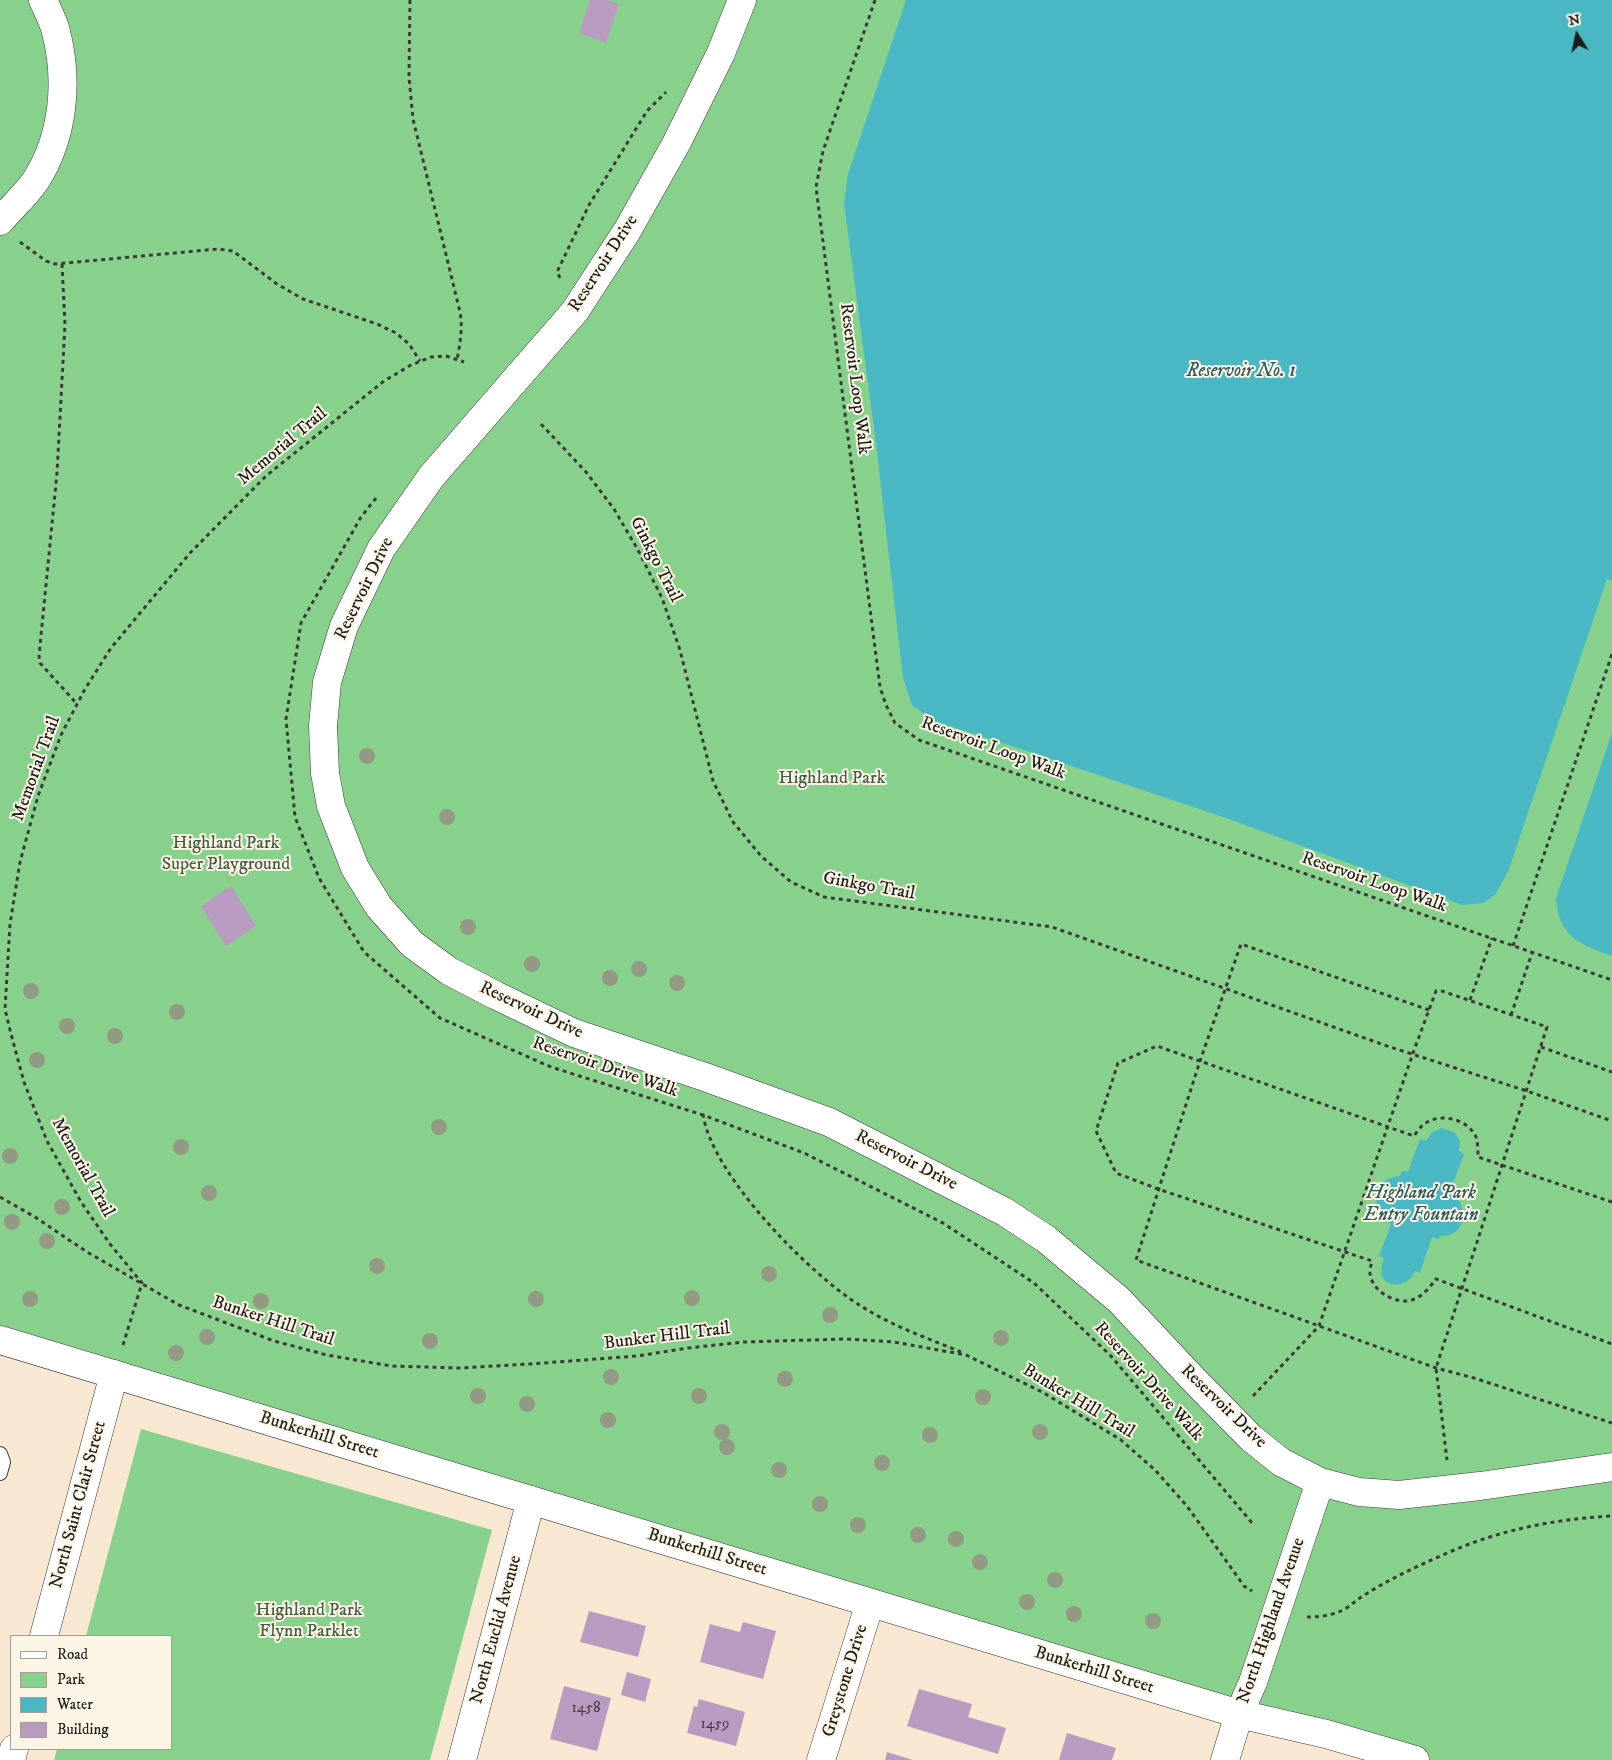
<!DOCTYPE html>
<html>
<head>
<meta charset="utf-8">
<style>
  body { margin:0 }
  #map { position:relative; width:1612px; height:1760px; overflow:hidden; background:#f8e8d1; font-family:"IM FELL DW Pica",serif }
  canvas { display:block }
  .legend { position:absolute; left:10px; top:1635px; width:162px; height:115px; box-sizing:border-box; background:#fcf5e5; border:1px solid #a29e95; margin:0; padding:6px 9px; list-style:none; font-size:15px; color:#1c1c1c }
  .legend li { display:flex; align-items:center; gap:10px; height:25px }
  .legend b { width:25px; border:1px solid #a29e95 }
  .north { position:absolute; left:1552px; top:10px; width:50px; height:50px; -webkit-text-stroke:4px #fcf5e5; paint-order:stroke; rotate:350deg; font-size:14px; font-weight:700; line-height:20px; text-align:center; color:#1c1c1c }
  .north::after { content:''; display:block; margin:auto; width:18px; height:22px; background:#1c1c1c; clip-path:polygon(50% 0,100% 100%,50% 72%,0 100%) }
</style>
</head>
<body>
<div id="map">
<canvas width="1612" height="1760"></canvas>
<ul class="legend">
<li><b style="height:6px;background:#fff"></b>Road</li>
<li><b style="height:14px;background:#87d18d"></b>Park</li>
<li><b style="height:14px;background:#4ab8c4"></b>Water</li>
<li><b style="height:14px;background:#b99bc1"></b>Building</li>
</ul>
<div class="north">N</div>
</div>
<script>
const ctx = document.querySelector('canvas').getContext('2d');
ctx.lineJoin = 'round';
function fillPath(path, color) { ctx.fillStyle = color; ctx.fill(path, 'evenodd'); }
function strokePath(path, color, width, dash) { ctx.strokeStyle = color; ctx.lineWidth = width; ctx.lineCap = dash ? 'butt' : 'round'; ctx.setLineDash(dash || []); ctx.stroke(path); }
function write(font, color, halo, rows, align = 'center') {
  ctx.font = font + ' "IM FELL DW Pica",serif'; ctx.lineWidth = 4; ctx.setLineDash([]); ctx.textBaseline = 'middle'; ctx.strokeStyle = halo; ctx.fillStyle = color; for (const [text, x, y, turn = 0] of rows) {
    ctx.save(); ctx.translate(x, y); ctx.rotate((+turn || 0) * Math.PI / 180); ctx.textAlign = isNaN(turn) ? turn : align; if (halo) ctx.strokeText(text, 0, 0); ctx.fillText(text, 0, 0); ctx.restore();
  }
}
fillPath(new Path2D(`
  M0,0H1612V1760H1415L0,1340Z
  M141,1429L492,1530L430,1760H54L57,1749H171V1636H86Z`), '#87d18d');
fillPath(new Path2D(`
  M906,0H1612V581L1607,579L1508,872L1495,895L1483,903L1462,905L1229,819L1027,751L934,721L912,705L903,678L876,444L844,203L848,174Z
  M1612,733V956C1580,945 1558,936 1556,898Z
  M1442,1128L1455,1133L1460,1141L1459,1151L1464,1154L1452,1186L1457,1188L1455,1195C1469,1211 1465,1237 1440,1236L1439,1239L1432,1237L1420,1273L1415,1271C1408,1289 1382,1289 1381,1271C1381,1267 1383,1262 1384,1258L1379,1256L1391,1224L1386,1222L1387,1218C1368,1203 1375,1178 1400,1176L1402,1171L1408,1172L1420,1139L1426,1141L1432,1132Z`), '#4ab8c4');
fillPath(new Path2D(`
  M590,0H608L619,4L606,43L579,33Z
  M231,886L256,926L226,946L201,906Z
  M589,1611L646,1626L638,1657L580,1642Z
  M743,1622L776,1631L763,1679L700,1662L710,1624L740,1632Z
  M627,1672L651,1679L645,1702L621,1695Z
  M564,1686L611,1698L597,1751L550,1739Z
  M919,1689L972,1704L968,1717L1006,1728L998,1754L907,1726Z
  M699,1699L745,1712L736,1746L687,1733L694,1706L697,1707Z
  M1067,1733L1116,1748L1112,1760H1059Z
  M887,1752L913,1760H885Z`), '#b99bc1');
const lane = new Path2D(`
  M0,1454L3,1462L0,1473`);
const street = new Path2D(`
  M742,0L721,53L676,144L627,231L575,311L431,477L381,549L344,626L327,682L323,726L325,773L331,806L355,868L379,907L412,944L449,971L495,995L574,1033L705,1077L829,1122L1005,1212L1046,1239L1119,1300L1195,1381L1251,1438L1281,1462L1320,1482L1359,1492L1399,1495L1480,1486L1612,1467
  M0,221C11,208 26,195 36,180C64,136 69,79 55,28C52,19 47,9 43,0
  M1320,1482L1253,1682L1239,1714L1326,1734L1415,1760
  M44,1636L114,1374
  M11,1760L14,1749
  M462,1760L531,1500
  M821,1760L870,1603`);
const secondary = new Path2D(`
  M0,1340L1239,1714L1225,1760`);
strokePath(lane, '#3d3b37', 16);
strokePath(street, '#3d3b37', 29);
strokePath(secondary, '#3d3b37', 29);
strokePath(new Path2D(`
  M410,0L409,77L413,119L460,312C463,329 460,343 457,360
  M875,0L823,151L816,187L880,687L886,705L895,723L919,740L1612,980
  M20,242L46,261L55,264L218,249L233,251L277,284L303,299L377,324L396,333L409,344L420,361
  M62,264L65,324L57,473L39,656L40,663L77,704
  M560,278L557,272L589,205L647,111L666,92
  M541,424L586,472L614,509L638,550L662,598L680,650L713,781L733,822L761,856L791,882L824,897L1052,927L1387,1046L1527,1091L1612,1121
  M376,498L361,517L301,623L286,719L295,817L319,878L364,952L440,1018L551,1067L703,1115L804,1153L943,1223L1034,1283L1111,1356L1253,1524
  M1513,946L1612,654
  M1470,1000L1492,938
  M1429,1010L1241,944L1200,1061L1136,1260L1436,1368L1474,1378L1612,1423
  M1511,1015L1532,953
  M1541,1047L1612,1072
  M703,1114C711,1174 810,1275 861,1306C892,1326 927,1338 961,1352
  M0,1197L35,1217L87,1252L179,1305L274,1341L327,1355L391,1366L459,1368L530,1364L637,1356L688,1348L744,1342L845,1339L894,1342L966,1355L1044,1393L1121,1440L1155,1470L1187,1506L1244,1586L1252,1591
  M1612,1202L1478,1157C1478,1151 1478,1143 1476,1137C1468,1119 1440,1112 1424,1124C1420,1127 1417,1132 1414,1136L1157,1046L1118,1063L1096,1131L1116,1173L1158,1189L1372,1261C1371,1265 1370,1269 1370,1273C1371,1291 1396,1305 1412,1300C1422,1297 1430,1287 1436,1279L1612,1344
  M123,1345L142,1283L110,1244L81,1202L47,1141L24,1082L11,1034L5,1009L10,924L20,862L38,796L61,735L85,689L111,648L190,553L266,476L384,381L411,365L431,357L446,356L464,362
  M1253,1396L1319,1326L1413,1053L1436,991H1442L1547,1027L1436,1368L1447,1460
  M1307,1617C1318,1617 1330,1616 1341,1611C1350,1607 1357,1599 1366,1594C1393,1577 1422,1564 1452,1551C1503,1529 1557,1519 1612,1516`), '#3d3b37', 3, [4, 4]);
strokePath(lane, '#fff', 14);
strokePath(street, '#fff', 28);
strokePath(secondary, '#fff', 28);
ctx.fillStyle = '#939a83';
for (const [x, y] of [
  [367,756],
  [447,817],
  [468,927],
  [532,964],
  [639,969],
  [610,978],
  [677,983],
  [31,991],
  [177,1012],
  [67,1026],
  [115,1036],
  [37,1060],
  [439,1127],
  [181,1147],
  [10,1156],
  [209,1193],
  [62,1207],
  [12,1222],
  [47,1241],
  [377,1266],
  [769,1274],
  [692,1298],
  [30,1299],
  [536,1299],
  [261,1301],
  [830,1315],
  [207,1337],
  [1001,1338],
  [430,1341],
  [176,1353],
  [611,1377],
  [785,1379],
  [478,1396],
  [699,1396],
  [983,1397],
  [527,1404],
  [608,1420],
  [722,1432],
  [1040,1432],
  [930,1435],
  [727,1447],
  [882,1463],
  [779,1470],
  [820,1504],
  [858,1525],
  [918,1535],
  [956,1539],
  [980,1562],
  [1055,1580],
  [1027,1602],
  [1074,1614],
  [1153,1621]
]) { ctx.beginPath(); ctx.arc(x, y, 8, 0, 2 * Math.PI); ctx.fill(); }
write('15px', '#433c45', null, [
  ["1458",586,1709],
  ["1459",715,1725]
]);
write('18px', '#1c1c1c', '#fcf5e5', [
  ["Reservoir Drive",604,264,-57],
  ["Reservoir Loop Walk",854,379,83],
  ["Memorial Trail",283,447,-40],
  ["Ginkgo Trail",655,560,63],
  ["Reservoir Drive",365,589,-64],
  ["Reservoir Loop Walk",993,749,20],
  ["Memorial Trail",37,769,-70],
  ["Reservoir Loop Walk",1374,883,19],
  ["Ginkgo Trail",869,887,10],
  ["Reservoir Drive",531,1011,25],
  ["Reservoir Drive Walk",605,1068,19],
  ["Reservoir Drive",906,1161,27],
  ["Memorial Trail",82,1168,61],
  ["Bunker Hill Trail",273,1322,18],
  ["Bunker Hill Trail",667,1337,-7],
  ["Reservoir Drive Walk",1148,1382,48],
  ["Bunker Hill Trail",1078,1402,31],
  ["Reservoir Drive",1223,1407,44],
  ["Bunkerhill Street",319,1436,17],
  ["North Saint Clair Street",79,1505,-75],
  ["Bunkerhill Street",707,1553,17],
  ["North Highland Avenue",1272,1621,-71],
  ["North Euclid Avenue",497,1630,-75],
  ["Bunkerhill Street",1094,1671,17],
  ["Greystone Drive",846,1681,-73]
]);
write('18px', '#415b44', '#fcf5e5', [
  ["Highland Park",832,779],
  ["Highland Park",226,844],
  ["Super Playground",226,865],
  ["Highland Park",309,1611],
  ["Flynn Parklet",309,1632]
]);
write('italic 19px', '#2e5a5f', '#fcf5e5', [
  ["Reservoir No. 1",1241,372],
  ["Highland Park",1421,1194],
  ["Entry Fountain",1421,1216]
]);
</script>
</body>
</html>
